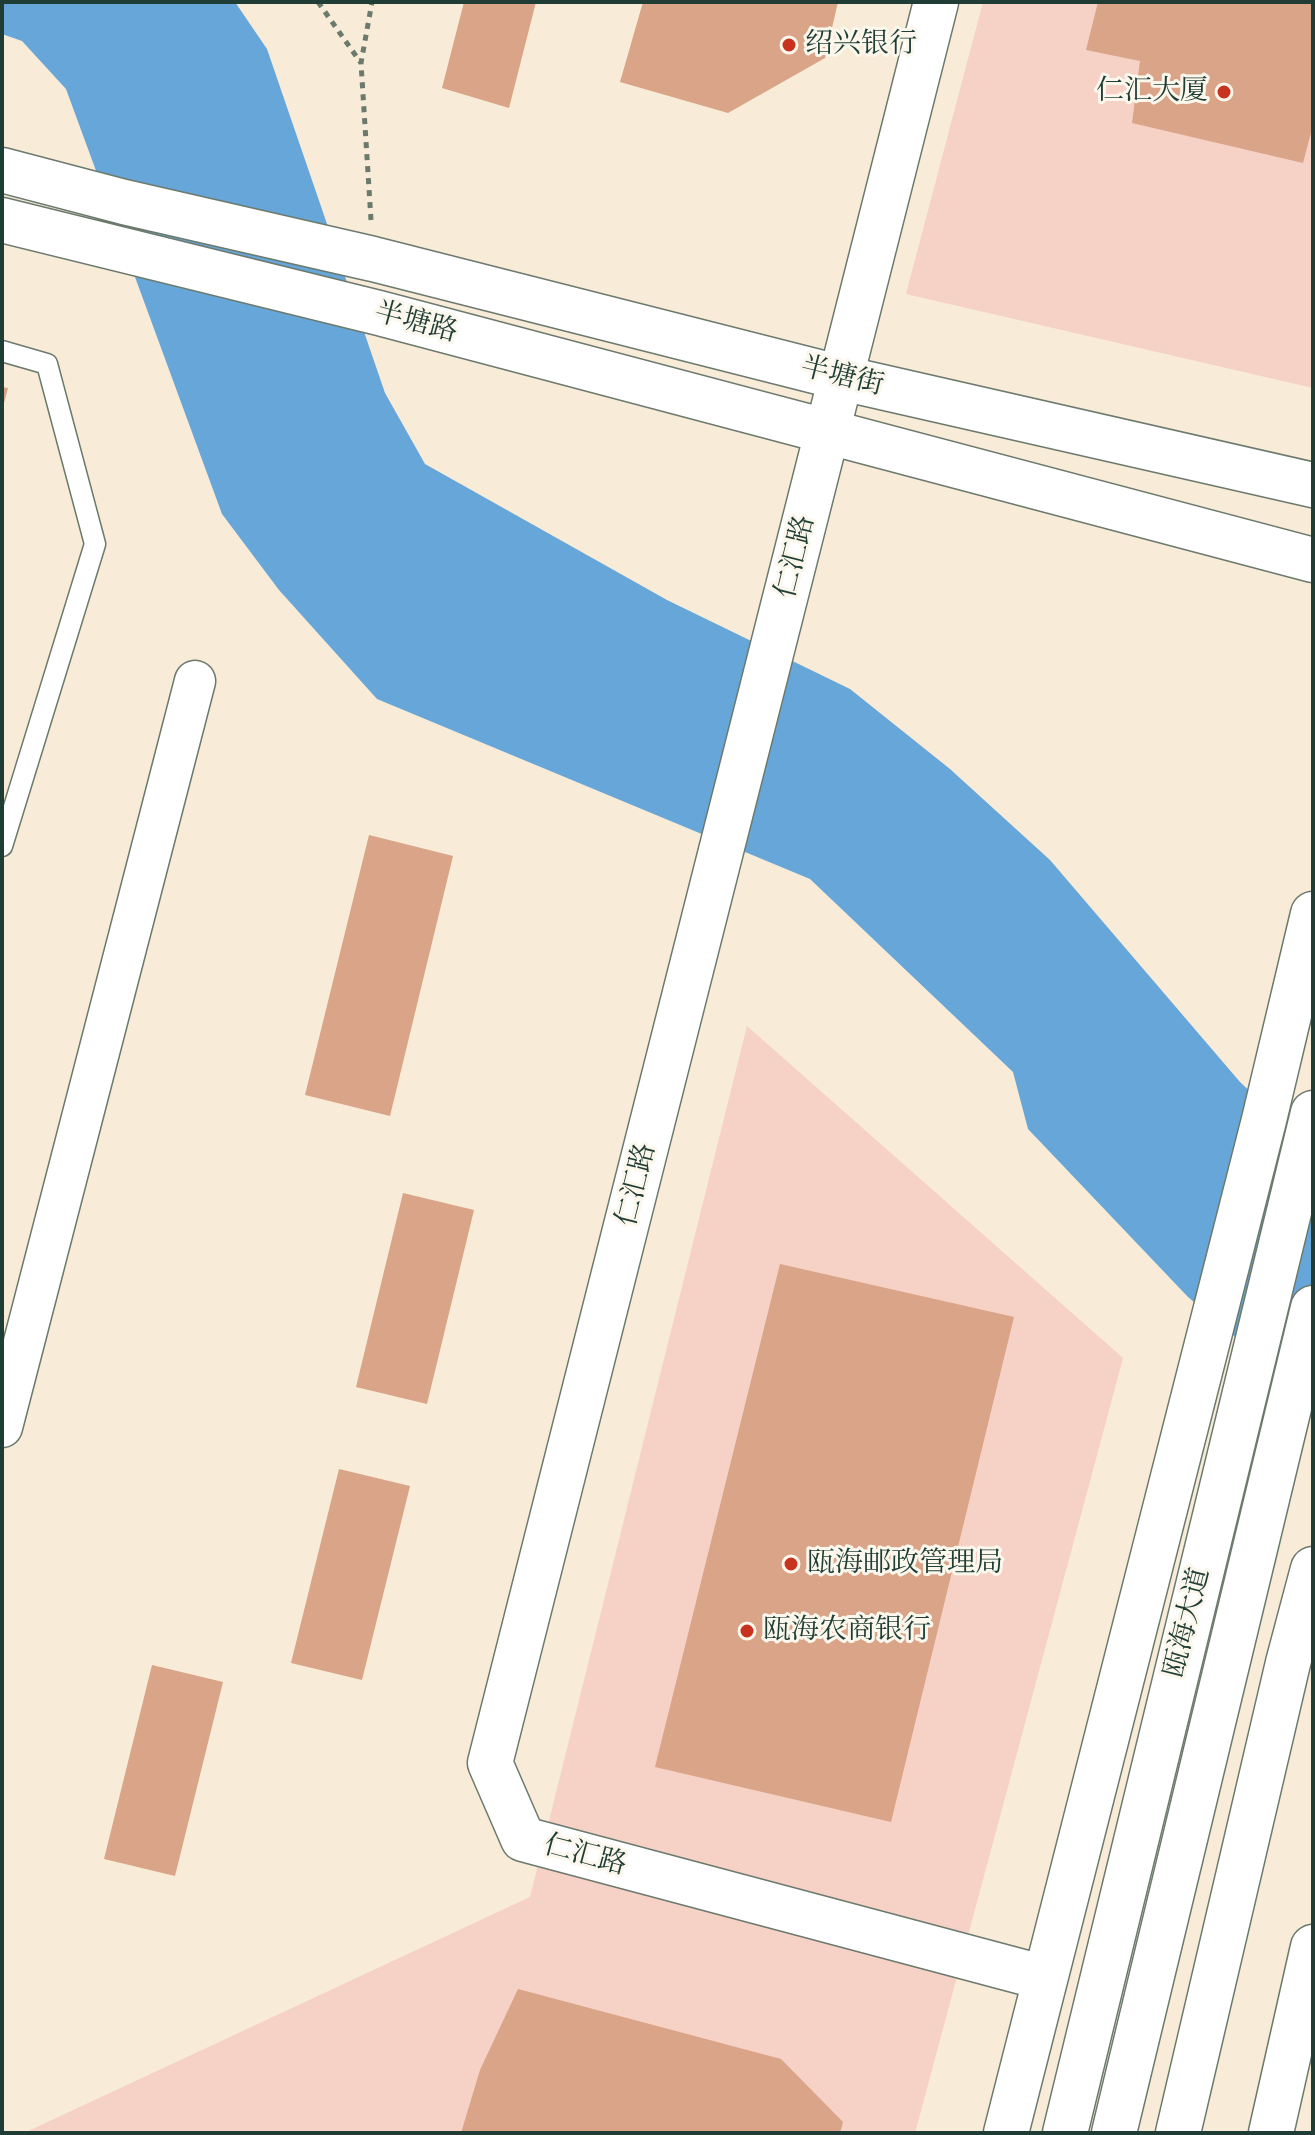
<!DOCTYPE html>
<html>
<head>
<meta charset="utf-8">
<style>
  body { margin:0 }
  #map { position:relative; width:1315px; height:2135px; overflow:hidden; background:#f8ebd7; font-family:"Gentium Book Plus",serif }
  canvas { display:block }
  .frame { position:absolute; inset:0; border:4px solid #1f3d34; pointer-events:none }
</style>
</head>
<body>
<div id="map">
<canvas width="1315" height="2135"></canvas>
<div class="frame"></div>
</div>
<script>
const ctx = document.querySelector('canvas').getContext('2d');
ctx.lineJoin = 'round';
function fillPath(path, color) { ctx.fillStyle = color; ctx.fill(path, 'evenodd'); }
function strokePath(path, color, width, dash) { ctx.strokeStyle = color; ctx.lineWidth = width; ctx.lineCap = dash ? 'butt' : 'round'; ctx.setLineDash(dash || []); ctx.stroke(path); }
function write(font, color, halo, rows, align = 'center') {
  ctx.font = font + ' "Gentium Book Plus","Noto Serif SC",serif'; ctx.lineWidth = 6; ctx.setLineDash([]); ctx.textBaseline = 'middle'; ctx.strokeStyle = halo; ctx.fillStyle = color; for (const [text, x, y, turn = 0] of rows) {
    ctx.save(); ctx.translate(x, y); ctx.rotate((+turn || 0) * Math.PI / 180); ctx.textAlign = isNaN(turn) ? turn : align; if (halo) ctx.strokeText(text, 0, 0); ctx.fillText(text, 0, 0); ctx.restore();
  }
}
fillPath(new Path2D(`
  M983,2H1313V388L906,294Z
  M747,1026L1123,1358L915,2133H24L530,1897Z`), '#f6d1c5');
fillPath(new Path2D(`
  M2,2H235L267,49L385,393L425,464L667,600L850,689L950,769L1050,860L1240,1082L1313,1151V1403L1188,1297L1028,1129L1013,1072L810,879L377,699L279,590L222,514L66,89L22,41L2,34Z`), '#67a6d9');
fillPath(new Path2D(`
  M464,2H536L509,108L442,88Z
  M643,2L696,3L838,2L825,58L728,113L620,82Z
  M1098,2H1313V125L1303,163L1132,123L1140,61L1086,50Z
  M2,387L8,388L3,407H2Z
  M369,835L453,856L390,1116L305,1095Z
  M403,1193L474,1210L427,1404L356,1387Z
  M780,1264L1014,1317L891,1822L655,1767Z
  M339,1469L410,1486L362,1680L291,1663Z
  M152,1665L223,1682L175,1876L104,1859Z
  M518,1989L781,2059L843,2122L840,2133H461L480,2070Z`), '#d9a487');
const service = new Path2D(`
  M2,351L47,364L95,544L2,846`);
const minor = new Path2D(`
  M2,1427L195,681`);
const tertiary = new Path2D(`
  M936,2L490,1763L523,1839L1045,1978
  M1006,2133L1264,1120L1313,914`);
const secondary = new Path2D(`
  M2,170L124,202L373,259L842,378L1313,485
  M2,220L379,313L1313,560`);
const primary = new Path2D(`
  M1065,2133L1313,1113
  M1271,2133L1313,1947`);
const trunk = new Path2D(`
  M1114,2133L1313,1308
  M1178,2133L1288,1663L1313,1569`);
strokePath(service, '#6b7a6d', 23);
strokePath(minor, '#6b7a6d', 43);
strokePath(tertiary, '#6b7a6d', 47);
strokePath(secondary, '#6b7a6d', 47);
strokePath(primary, '#6b7a6d', 47);
strokePath(trunk, '#6b7a6d', 47);
strokePath(new Path2D(`
  M318,2L361,63
  M371,220L361,63L372,2`), '#6b7a6d', 5, [6, 6]);
strokePath(service, '#fff', 20);
strokePath(minor, '#fff', 40);
strokePath(tertiary, '#fff', 44);
strokePath(secondary, '#fff', 44);
strokePath(primary, '#fff', 44);
strokePath(trunk, '#fff', 44);
for (const [x, y, r, color] of [
  [789,45,8,"#c8321e"],
  [1224,92,8,"#c8321e"],
  [791,1564,8,"#c8321e"],
  [747,1631,8,"#c8321e"]
]) { const dot = new Path2D(); dot.arc(x, y, r, 0, 2 * Math.PI); ctx.fillStyle = color; ctx.fill(dot); strokePath(dot, '#fbf7ec', 3); }
write('28px', '#1f3d34', '#fbf7ec', [
  ["绍兴银行",805,45],
  ["仁汇大厦",1208,92,"right"],
  ["瓯海邮政管理局",807,1564],
  ["瓯海农商银行",763,1631]
], 'left');
write('28px', '#1f3d34', '#fbf7ec', [
  ["半塘路",416,323,15],
  ["半塘街",842,377,14],
  ["仁汇路",796,557,-76],
  ["仁汇路",637,1185,-76],
  ["瓯海大道",1188,1623,-76],
  ["仁汇路",585,1856,15]
]);
</script>
</body>
</html>
